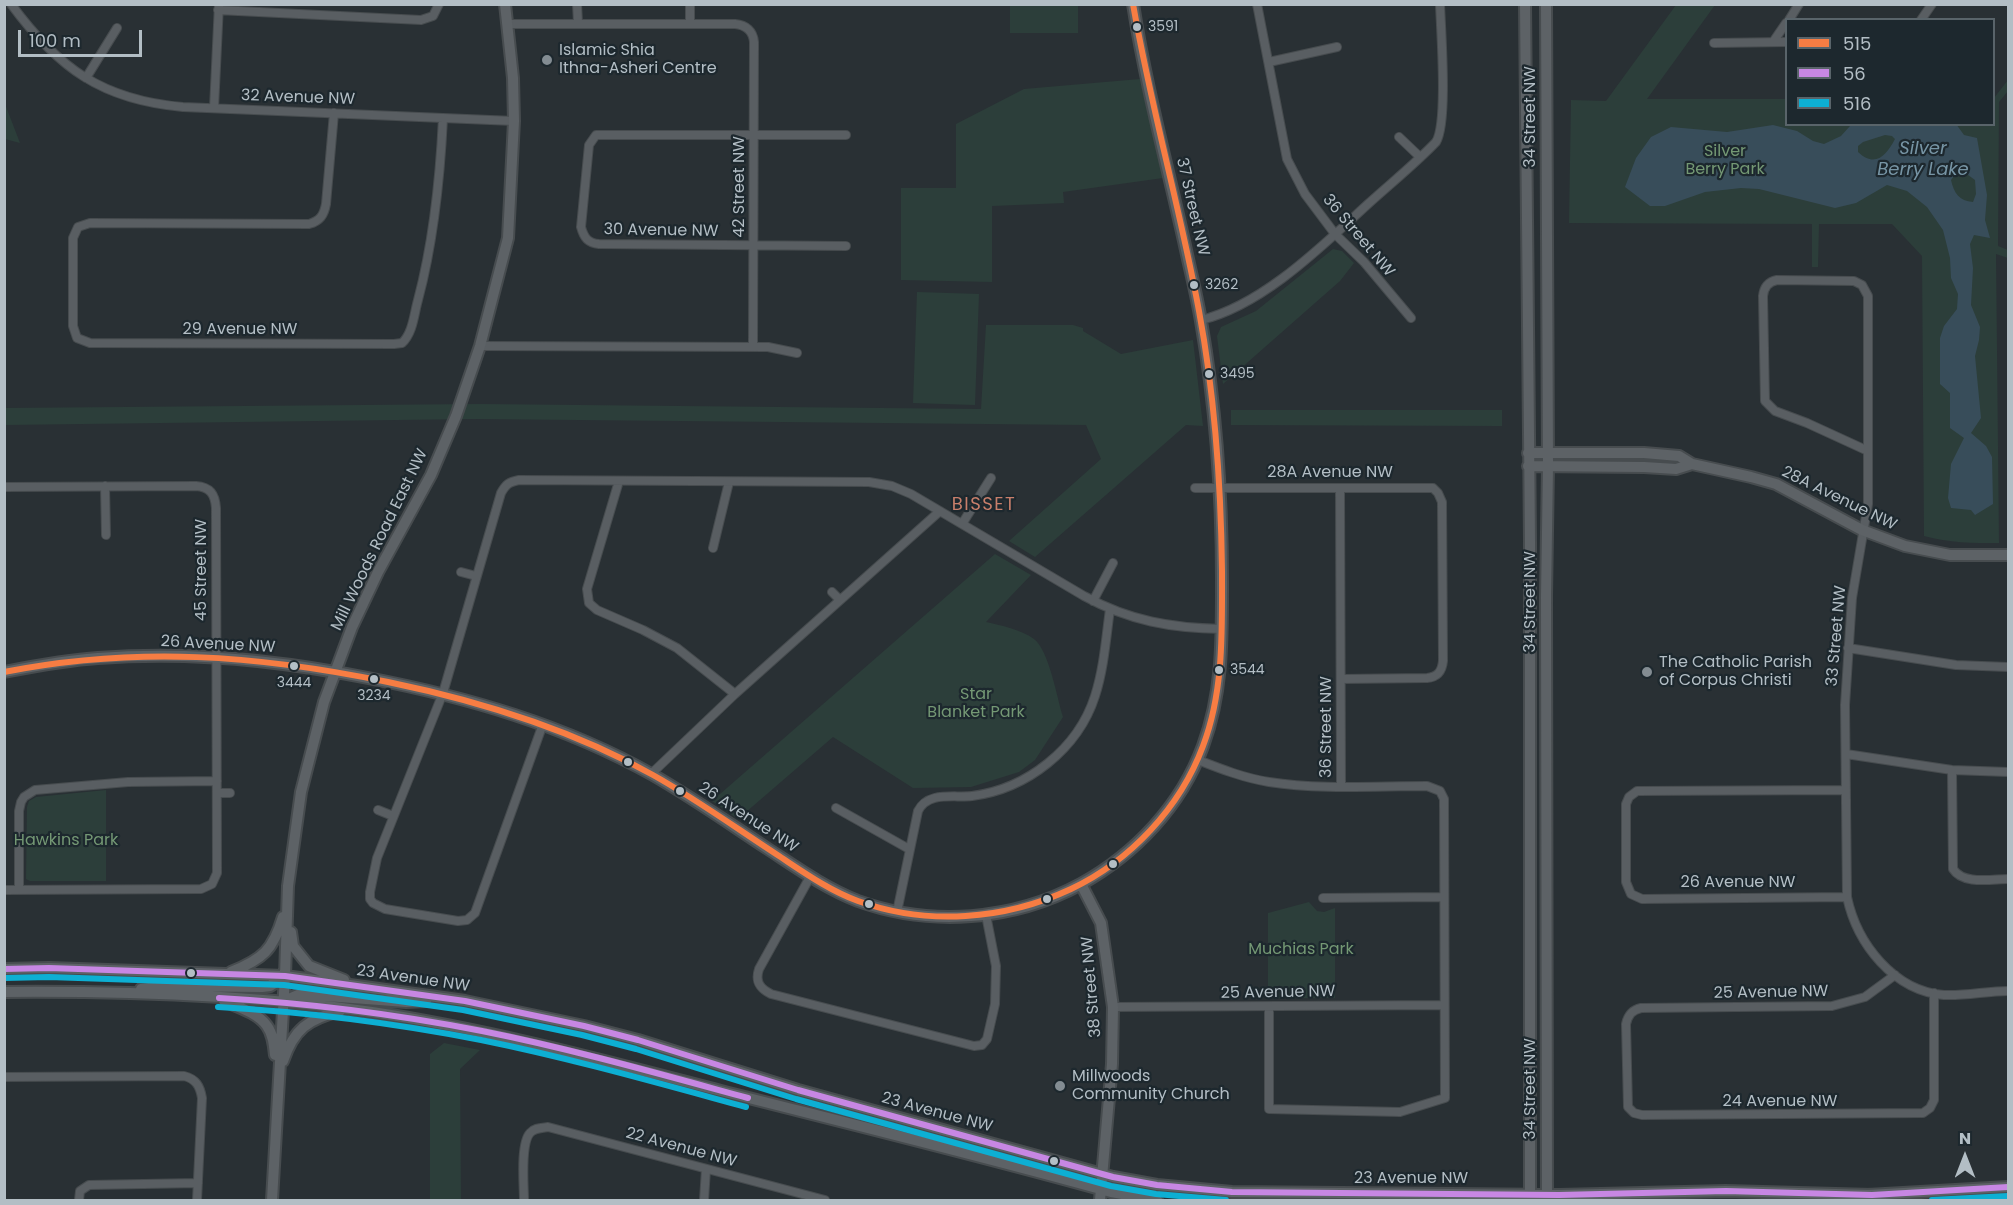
<!DOCTYPE html>
<html>
<head>
<meta charset="utf-8">
<style>
  body { margin:0 }
  #map { position:relative; width:2013px; height:1205px; overflow:hidden; background:#293034; font-family:Poppins,sans-serif }
  canvas { display:block }
  .frame { position:absolute; inset:0; border:6px solid #b3bec5; pointer-events:none }
  .legend { position:absolute; left:1785px; top:18px; width:210px; height:108px; box-sizing:border-box; background:#1d282e; border:2px solid #59646a; margin:0; padding:8px 10px; list-style:none; font-size:18px; color:#b3bec5 }
  .legend li { display:flex; align-items:center; gap:12px; height:30px }
  .legend b { width:30px; border:2px solid #59646a }
  .north { position:absolute; left:1935px; top:1127px; width:60px; height:60px; -webkit-text-stroke:4px #1d282e; paint-order:stroke; rotate:0deg; font-size:16px; font-weight:700; line-height:24px; text-align:center; color:#b3bec5 }
  .north::after { content:''; display:block; margin:auto; width:21px; height:27px; background:#b3bec5; clip-path:polygon(50% 0,100% 100%,50% 72%,0 100%) }
  .scale { position:absolute; left:18px; top:30px; width:124px; height:27px; box-sizing:border-box; border:3px solid #b3bec5; border-top:0; padding-left:8px; font-size:18px; line-height:21px; white-space:nowrap; color:#b3bec5; -webkit-text-stroke:4px #1d282e; paint-order:stroke }
</style>
</head>
<body>
<div id="map">
<canvas width="2013" height="1205"></canvas>
<div class="frame"></div>
<ul class="legend">
<li><b style="height:8px;background:#f77d43"></b>515</li>
<li><b style="height:8px;background:#c787e3"></b>56</li>
<li><b style="height:8px;background:#0dafd3"></b>516</li>
</ul>
<div class="north">N</div>
<div class="scale">100 m</div>
</div>
<script>
const ctx = document.querySelector('canvas').getContext('2d');
ctx.lineJoin = 'round';
function fillPath(path, color) { ctx.fillStyle = color; ctx.fill(path, 'evenodd'); }
function strokePath(path, color, width, dash) { ctx.strokeStyle = color; ctx.lineWidth = width; ctx.lineCap = dash ? 'butt' : 'round'; ctx.setLineDash(dash || []); ctx.stroke(path); }
function write(font, color, halo, rows, align = 'center') {
  ctx.font = font + ' Poppins,sans-serif'; ctx.lineWidth = 4.5; ctx.setLineDash([]); ctx.textBaseline = 'middle'; ctx.strokeStyle = halo; ctx.fillStyle = color; for (const [text, x, y, turn = 0] of rows) {
    ctx.save(); ctx.translate(x, y); ctx.rotate((+turn || 0) * Math.PI / 180); ctx.textAlign = isNaN(turn) ? turn : align; if (halo) ctx.strokeText(text, 0, 0); ctx.fillText(text, 0, 0); ctx.restore();
  }
}
fillPath(new Path2D(`
  M1010,4L1078,5V33H1010Z
  M1676,5H1715L1647,99H1786V124H1994V98L2008,80V91L1999,102L1998,246L2008,250V258L1996,254L1999,543C1973,543 1949,543 1924,536L1922,256L1892,224H1819L1818,267H1812V224L1569,223L1571,100L1606,101Z
  M1140,79L1163,178L1063,192L1064,203L992,206V282L901,280V188H956V124L1024,89Z
  M5,104L20,143L5,139Z
  M1333,249L1342,251L1354,263L1340,281L1223,384L1217,336L1221,327L1256,311Z
  M917,292L979,294L975,405L913,403Z
  M986,325H1073L1083,328V331L1121,354L1193,340L1203,426L1186,425L1035,557L1009,541L1101,459L1086,425L475,419L5,425L4,408L480,404L981,409Z
  M1231,410H1502V426L1231,425Z
  M995,554L1031,575L986,622C1000,625 1022,630 1034,639C1049,650 1057,698 1063,717L1035,760L1019,772L971,787L913,788L833,737L738,819L712,801Z
  M106,790V881H30L26,879L27,807L29,801L36,797Z
  M1309,902L1317,911L1324,912L1335,908V998H1268V913Z
  M444,1043L480,1050L460,1069L461,1200H430V1054Z`), '#2c3e3a');
fillPath(new Path2D(`
  M1956,124L1964,135L1977,138L1987,195L1985,220L1990,238L1974,235L1970,244L1973,268L1971,305L1980,327L1979,340L1975,356L1981,418L1971,433L1986,446L1992,457L1993,504L1975,515L1971,510L1951,508L1948,498L1951,464L1964,438L1950,428V393L1940,384V338L1944,326L1957,309L1958,294L1951,278L1950,258L1943,230L1927,207L1907,191L1887,185L1856,203L1835,208L1759,189L1741,188L1705,192L1665,206H1650L1625,187L1636,158L1651,137L1671,127L1727,132L1773,125L1797,131L1813,141L1824,144L1841,136L1850,126L1857,125ZM1885,135L1892,136L1895,139C1886,156 1875,168 1858,152V146L1863,142ZM1957,172H1964L1975,180L1976,194L1973,202C1959,201 1954,193 1951,180Z`), '#384d5a');
const street = new Path2D(`
  M11,4C58,68 102,100 183,107L514,121
  M577,4L578,23
  M1257,4L1287,159L1305,194L1335,234L1364,262L1411,318
  M218,10L421,20L433,16L439,4
  M1789,20L1799,4
  M1921,20L1932,4
  M508,24H735C746,25 753,31 754,42L753,347
  M690,24V4
  M1773,42L1786,23
  M1714,43L1786,42
  M1269,62L1337,47
  M86,78L117,28
  M214,108L219,4
  M334,113L326,204C324,215 320,221 309,224L90,223L78,227L73,238V326L77,338L90,343L394,344L402,343C413,333 414,314 418,300C434,240 440,180 443,118
  M846,135H596L589,145L581,227C584,238 588,243 599,244L846,246
  M1399,137L1420,157
  M1201,320C1263,305 1322,246 1368,204C1391,183 1415,164 1436,142C1448,123 1441,32 1440,4
  M480,346L768,347L797,353
  M1868,451L1807,423L1775,411L1765,401L1763,296C1764,287 1768,282 1777,280L1854,281L1862,285L1868,296V504L1852,598L1845,705L1847,897C1857,944 1894,991 1944,995C1966,996 1987,991 2008,991
  M619,481L587,589L589,603L597,610L643,630L677,648L735,694
  M105,486L106,535
  M4,487L196,486C210,487 215,494 216,508L217,873L212,884L201,889L4,890
  M1195,488H1433L1438,493L1442,502L1443,661C1442,671 1438,677 1427,678L1341,679
  M1340,488L1341,786
  M962,524L991,478
  M713,548L729,482
  M461,572L476,576
  M832,592L840,600
  M1093,601L1113,563
  M1848,648L1956,665L2008,667
  M543,724L475,913L467,920L458,921L385,909L373,903L370,899V892L377,858L443,693L501,493C506,484 509,482 519,480L869,482L892,486L911,494L1084,596C1130,621 1171,628 1222,629
  M1846,754L1952,770L2008,772
  M1198,760C1221,769 1244,778 1269,782C1320,790 1375,786 1427,786L1440,791L1444,799L1445,1098L1400,1112L1269,1109V1007
  M1952,770L1953,869C1963,885 1992,879 2008,879
  M651,774L735,694L940,511
  M1846,790L1637,791L1629,797L1626,804V882L1631,894L1642,899L1847,897
  M217,793H230
  M836,808L909,849
  M378,810L393,816
  M810,877L759,969C755,981 759,988 771,994L974,1046L982,1045L987,1039L995,1004L996,966L986,915
  M19,889V811L21,802L24,797L35,790L128,782L217,781
  M1323,898L1443,897
  M897,912L918,811C928,791 954,798 972,796C1027,789 1078,749 1095,696C1104,668 1106,638 1110,609
  M1895,975L1865,997L1832,1006L1641,1008C1632,1010 1628,1015 1626,1024L1628,1107L1634,1113L1642,1115L1923,1113L1930,1108L1934,1100V993
  M1113,1007L1443,1005
  M4,1077L184,1076C196,1079 200,1086 202,1098L197,1200
  M79,1200L80,1191L89,1185L198,1183
  M524,1200C524,1186 520,1144 530,1133C534,1128 541,1128 548,1127L825,1200
  M704,1200L706,1169`);
const secondary = new Path2D(`
  M1525,4L1530,542V1200
  M1546,4L1548,466L1546,597L1547,1200
  M1528,453H1644L1679,456L1692,464L1751,477L1776,484L1862,530L1905,546L1950,555H2008
  M1528,466L1644,467L1676,469L1692,464
  M4,672C35,666 66,660 98,658C188,651 279,660 368,678C467,697 564,725 653,775C693,798 730,824 768,849C797,868 825,888 858,901C930,927 1013,921 1081,884C1135,854 1181,806 1203,746C1223,692 1222,638 1222,581C1222,494 1216,407 1201,321C1197,297 1191,273 1186,250C1168,168 1146,87 1133,4
  M1081,884L1101,923L1113,1007L1112,1064L1100,1200
  M291,932L293,946L309,966L344,980
  M4,969L49,968L285,976L465,1001L584,1026L638,1040L798,1090L1113,1177L1157,1185L1232,1192L1559,1195L1726,1191L1872,1195
  M231,972C263,959 273,950 283,917
  M141,989L165,986L262,987L270,986L284,977
  M4,992C126,991 252,995 372,1012C491,1030 605,1061 721,1091C851,1124 982,1156 1111,1192L1157,1200
  M224,1001C238,1007 258,1013 267,1026C273,1034 274,1045 275,1055
  M284,1001L300,994L406,1002L426,1001
  M283,1061C294,1029 308,1019 340,1011
  M1868,1195L2008,1187
  M272,1200L285,976L288,886L301,792L324,702L352,627L378,572L431,475L456,416L480,346L508,238L514,121L513,78L505,4`);
strokePath(street, '#474c4f', 10);
strokePath(secondary, '#474c4f', 14);
strokePath(street, '#595e62', 8);
strokePath(secondary, '#5d6266', 10);
strokePath(new Path2D(`
  M4,672C137,646 257,655 388,682C480,701 571,729 653,775C696,799 736,828 776,854C802,871 828,890 858,901C927,926 1005,920 1071,889C1130,861 1180,808 1203,746C1224,691 1222,630 1222,571C1221,484 1215,397 1199,311C1180,208 1151,108 1133,4`), '#f77d43', 6);
strokePath(new Path2D(`
  M4,969L49,968L285,976L465,1001L584,1026L638,1040L798,1090L1113,1177L1157,1185L1232,1192L1559,1195L1726,1191L1872,1195L2008,1187
  M219,998C307,1003 395,1014 482,1031C572,1049 660,1074 748,1098`), '#c787e3', 6);
strokePath(new Path2D(`
  M4,978L49,977L284,985L463,1010L582,1035L636,1049L796,1099L1111,1186L1156,1194L1226,1200
  M218,1007C307,1012 394,1023 481,1040C570,1058 658,1083 746,1107
  M1932,1200L2008,1196`), '#0dafd3', 6);
for (const [x, y, r, color] of [
  [1137,27,5,"#b3bec5"],
  [547,60,6,"#838c92"],
  [1194,285,5,"#b3bec5"],
  [1209,374,5,"#b3bec5"],
  [294,666,5,"#b3bec5"],
  [1219,670,5,"#b3bec5"],
  [1647,672,6,"#838c92"],
  [374,679,5,"#b3bec5"],
  [628,762,5,"#b3bec5"],
  [680,791,5,"#b3bec5"],
  [1113,864,5,"#b3bec5"],
  [1047,899,5,"#b3bec5"],
  [869,904,5,"#b3bec5"],
  [191,973,5,"#b3bec5"],
  [1060,1086,6,"#838c92"],
  [1054,1161,5,"#b3bec5"]
]) { const dot = new Path2D(); dot.arc(x, y, r, 0, 2 * Math.PI); ctx.fillStyle = color; ctx.fill(dot); strokePath(dot, '#1d282e', 2); }
write('14px', '#b3bec5', '#1d282e', [
  ["3591",1148,27],
  ["3262",1205,285],
  ["3495",1220,374],
  ["3544",1230,670],
  ["3444",294,683,"center"],
  ["3234",374,696,"center"]
], 'left');
write('16px', '#b3bec5', '#1d282e', [
  ["Islamic Shia",559,51],
  ["Ithna-Asheri Centre",559,69],
  ["The Catholic Parish",1659,663],
  ["of Corpus Christi",1659,681],
  ["Millwoods",1072,1077],
  ["Community Church",1072,1095]
], 'left');
write('16px', '#b3bec5', '#1d282e', [
  ["32 Avenue NW",298,98,2],
  ["34 Street NW",1531,117,-90],
  ["42 Street NW",740,187,-90],
  ["37 Street NW",1192,207,77],
  ["30 Avenue NW",661,231,1],
  ["36 Street NW",1358,236,50],
  ["29 Avenue NW",240,330],
  ["28A Avenue NW",1330,473],
  ["28A Avenue NW",1839,499,26],
  ["Mill Woods Road East NW",380,540,-64],
  ["45 Street NW",202,570,-90],
  ["34 Street NW",1531,602,-90],
  ["33 Street NW",1837,636,-85],
  ["26 Avenue NW",218,645,3],
  ["36 Street NW",1327,727,-90],
  ["26 Avenue NW",748,818,33],
  ["26 Avenue NW",1738,883],
  ["23 Avenue NW",413,979,8],
  ["38 Street NW",1092,987,-95],
  ["25 Avenue NW",1278,993,-1],
  ["25 Avenue NW",1771,993,-1],
  ["34 Street NW",1531,1089,-90],
  ["24 Avenue NW",1780,1102],
  ["23 Avenue NW",937,1113,15],
  ["22 Avenue NW",681,1148,15],
  ["23 Avenue NW",1411,1179]
]);
write('16px', '#749874', '#1d282e', [
  ["Silver",1725,152],
  ["Berry Park",1725,170],
  ["Star",976,695],
  ["Blanket Park",976,713],
  ["Hawkins Park",66,841],
  ["Muchias Park",1301,950]
]);
write('italic 18px', '#7795a5', '#1d282e', [
  ["Silver",1923,149],
  ["Berry Lake",1923,170]
]);
ctx.letterSpacing = '1.5px';
write('18px', '#c87f6b', '#1d282e', [
  ["BISSET",984,505]
]);
ctx.letterSpacing = '0px';
</script>
</body>
</html>
